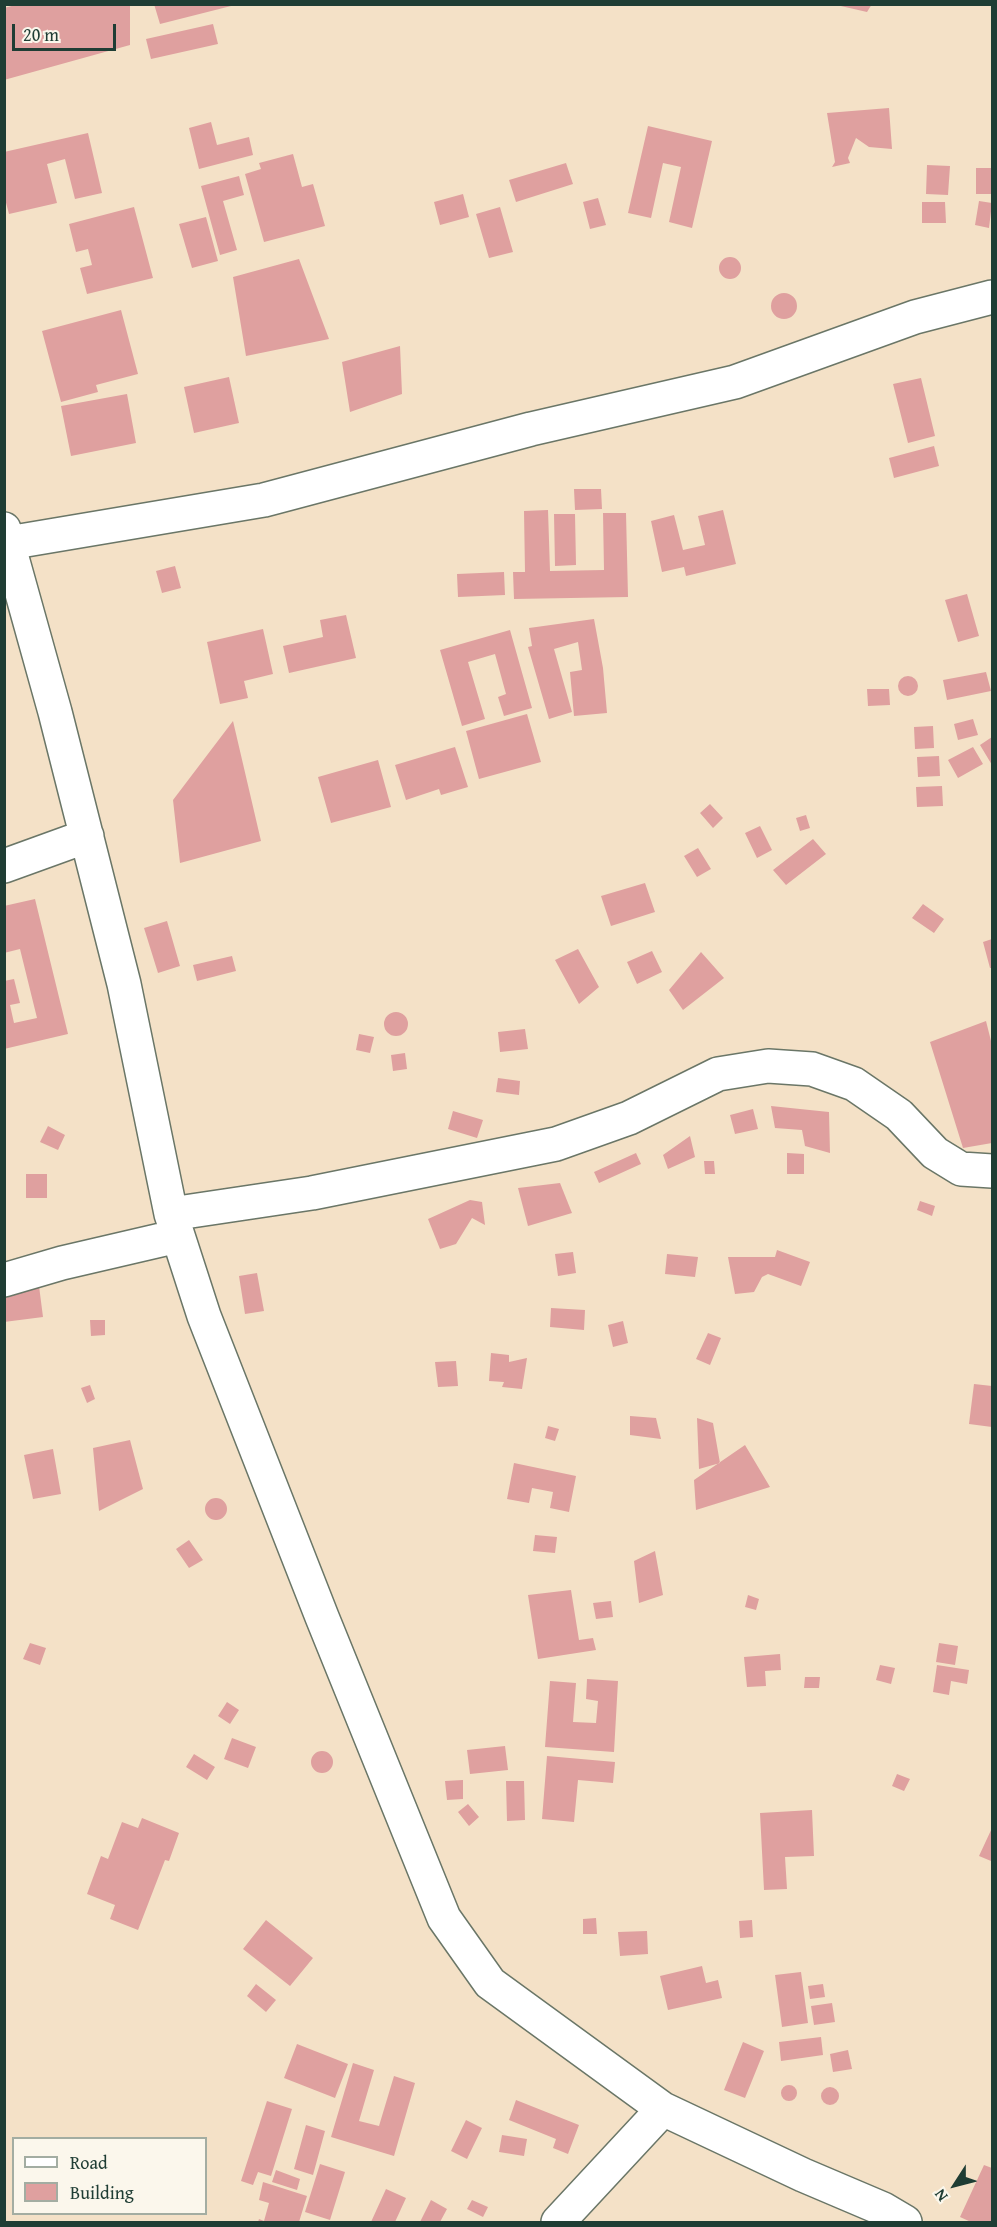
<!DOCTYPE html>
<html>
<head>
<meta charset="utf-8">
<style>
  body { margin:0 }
  #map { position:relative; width:997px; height:2227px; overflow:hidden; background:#f4e1c7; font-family:"Gentium Book Plus",serif }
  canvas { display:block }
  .frame { position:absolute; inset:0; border:6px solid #1f3d34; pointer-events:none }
  .legend { position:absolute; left:12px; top:2137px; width:195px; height:78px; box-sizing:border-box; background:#fbf7ec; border:2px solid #a3ada2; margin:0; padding:8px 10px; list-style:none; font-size:18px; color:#1f3d34 }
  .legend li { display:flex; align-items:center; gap:12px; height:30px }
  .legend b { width:30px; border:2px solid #a3ada2 }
  .north { position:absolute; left:925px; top:2155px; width:60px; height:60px; -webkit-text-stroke:4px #fbf7ec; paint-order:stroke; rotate:234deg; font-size:16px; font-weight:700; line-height:24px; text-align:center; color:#1f3d34 }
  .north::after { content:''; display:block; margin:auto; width:21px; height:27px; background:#1f3d34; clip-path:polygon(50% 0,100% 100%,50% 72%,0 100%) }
  .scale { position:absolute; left:12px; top:24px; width:104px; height:27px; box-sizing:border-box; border:3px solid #1f3d34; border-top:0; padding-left:8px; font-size:18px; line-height:21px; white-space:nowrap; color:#1f3d34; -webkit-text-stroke:4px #fbf7ec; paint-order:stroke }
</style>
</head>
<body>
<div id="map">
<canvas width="997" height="2227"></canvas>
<div class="frame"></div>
<ul class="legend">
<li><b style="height:8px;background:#fff"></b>Road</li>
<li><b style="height:16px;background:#dfa09f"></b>Building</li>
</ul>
<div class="north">N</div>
<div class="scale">20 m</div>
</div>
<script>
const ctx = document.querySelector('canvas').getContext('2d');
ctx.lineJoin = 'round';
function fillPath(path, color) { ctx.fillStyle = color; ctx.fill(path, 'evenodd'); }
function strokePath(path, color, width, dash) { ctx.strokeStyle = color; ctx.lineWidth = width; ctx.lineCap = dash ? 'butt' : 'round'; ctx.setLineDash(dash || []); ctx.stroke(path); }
fillPath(new Path2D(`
  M19,4H130V45L4,80V8Z
  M154,4H235V5L160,24Z
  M832,4H872L867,12Z
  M213,24L218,44L151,59L146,39Z
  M889,108L892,149L869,147L856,138L848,158L850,163L832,167L835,162L827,113Z
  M211,122L217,145L249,137L253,155L199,169L189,128Z
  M648,126L712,141L692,228L669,222L681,167L663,163L651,218L628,213Z
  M88,133L102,193L75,199L65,159L47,164L57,203L9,214L4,195V152Z
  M293,154L302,187L313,184L325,226L264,242L245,174L261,169L259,163Z
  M566,163L573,184L516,202L509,180Z
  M927,165L950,166L948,195L926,194Z
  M976,168H992V194H976Z
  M239,176L244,195L223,201L237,250L220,255L201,186Z
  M463,194L469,217L440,225L434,202Z
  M598,198L606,225L590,229L583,202Z
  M979,201L992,203L989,228L975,225Z
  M922,202H945L946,223H922Z
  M134,207L153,278L87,294L80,268L92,265L88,249L76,252L69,224Z
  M500,207L513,252L489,258L476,214Z
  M206,217L218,261L192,268L179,224Z
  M719 268a11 11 0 1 1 22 0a11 11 0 1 1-22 0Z
  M299,259L329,339L246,356L233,277Z
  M771 306a13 13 0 1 1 26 0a13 13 0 1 1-26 0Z
  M121,310L138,374L96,385L98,392L61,402L42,331Z
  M400,346L402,394L350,412L342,362Z
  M229,377L239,423L194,433L184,387Z
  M921,378L935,436L908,443L893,384Z
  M127,394L136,443L71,456L61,406Z
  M934,446L939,466L894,478L889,458Z
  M574,489H601L602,509L575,510Z
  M548,510L550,571L604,570L603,513H626L628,597L514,599L513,572H525L524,511Z
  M723,510L736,564L686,576L684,567L662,572L651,521L674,515L683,550L705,545L698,516Z
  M554,514H575L576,565L555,566Z
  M175,566L181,588L162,593L156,571Z
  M504,572L505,595L458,597L457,574Z
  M967,594L979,636L958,642L945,600Z
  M346,615L356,658L289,673L283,646L323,637L320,620Z
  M594,619L603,668L607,713L574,716L570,672L582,670L578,642L554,649L572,712L549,719L528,647L532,646L529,628Z
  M263,629L273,674L244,681L248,698L220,704L207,642Z
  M510,630L532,708L504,716L498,697L506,694L495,654L468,662L485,719L462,726L440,650Z
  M986,672L991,691L947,700L943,680Z
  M898 686a10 10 0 1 1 20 0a10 10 0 1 1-20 0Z
  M867,689H889L890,705L868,706Z
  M527,714L541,762L479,779L466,731Z
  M973,719L978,735L958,740L954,724Z
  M233,721L261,841L180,863L173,800Z
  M933,726L934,748L915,749L914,727Z
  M992,737V765L980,745Z
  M455,747L468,787L441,795L439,789L406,800L395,765Z
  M973,747L983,764L958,778L948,760Z
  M939,756L940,776L918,777L917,757Z
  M378,760L391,807L331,823L318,777Z
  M942,786L943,806L917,807L916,787Z
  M710,804L723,818L713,828L700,813Z
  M806,815L810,828L800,831L796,818Z
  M760,826L772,850L757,858L745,833Z
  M813,839L826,854L786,885L773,870Z
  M698,848L711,869L697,877L684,856Z
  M645,883L655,912L611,926L601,896Z
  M35,899L68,1034L4,1049V981L14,979L20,1003L10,1005L14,1023L37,1018L20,949L4,953V906Z
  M923,904L944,919L934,933L912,918Z
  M167,921L180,966L158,973L144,928Z
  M992,939V968H990L983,942Z
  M578,949L599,987L579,1004L555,960Z
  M652,951L662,972L637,984L627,962Z
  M701,952L724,978L683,1010L669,990Z
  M232,956L236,971L197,981L193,965Z
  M384 1024a12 12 0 1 1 24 0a12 12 0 1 1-24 0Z
  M986,1021L992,1045V1143L963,1148L930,1042Z
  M525,1029L528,1049L500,1052L498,1032Z
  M359,1034L374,1037L370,1053L356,1050Z
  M405,1053L407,1069L393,1071L391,1055Z
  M498,1078L520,1081L519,1095L496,1092Z
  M771,1106L829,1112L830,1153L805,1146L802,1130L775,1128Z
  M753,1109L758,1129L735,1134L730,1115Z
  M453,1111L483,1120L477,1138L448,1129Z
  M48,1126L65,1135L58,1150L40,1142Z
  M690,1136L695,1157L668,1169L663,1155Z
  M636,1153L641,1164L599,1183L594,1172Z
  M787,1153L804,1154V1174H787Z
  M704,1161H714L715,1174H705Z
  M26,1174H47V1198H26Z
  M560,1183L572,1213L528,1226L518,1188Z
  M470,1200L482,1202L485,1225L472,1218L456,1244L440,1249L428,1219Z
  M920,1201L935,1206L932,1216L917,1210Z
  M777,1250L810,1262L801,1286L768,1274L762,1277L754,1292L735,1294L728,1257H775Z
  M573,1252L576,1273L558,1276L555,1254Z
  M667,1254L698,1257L695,1277L665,1274Z
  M257,1273L264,1311L245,1314L239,1276Z
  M39,1286L43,1317L4,1322V1291Z
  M551,1308L585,1310L584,1330L550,1327Z
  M90,1320H105V1335L91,1336Z
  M623,1321L628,1343L613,1347L608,1325Z
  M708,1333L721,1338L710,1365L696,1359Z
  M491,1353L509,1355V1362L527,1358L522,1389L502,1387L504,1382L489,1381Z
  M456,1361L458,1386L438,1387L435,1362Z
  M974,1384L992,1386V1427L969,1424Z
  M90,1385L95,1399L87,1403L81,1388Z
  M630,1416L656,1418L661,1439L630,1435Z
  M697,1418L713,1423L720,1463L699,1469Z
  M548,1426L559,1429L555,1441L545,1438Z
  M130,1440L143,1489L99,1511L93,1448Z
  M745,1445L770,1487L696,1510L694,1480Z
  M53,1449L61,1494L33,1499L24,1455Z
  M514,1463L576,1476L569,1512L550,1508L553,1492L532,1488L529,1503L507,1499Z
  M205 1509a11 11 0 1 1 22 0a11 11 0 1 1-22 0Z
  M535,1535L557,1537L555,1553L533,1551Z
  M189,1540L203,1560L189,1568L176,1549Z
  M655,1551L663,1595L639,1603L634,1561Z
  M571,1590L579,1640L593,1638L596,1650L538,1659L528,1595Z
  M748,1595L759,1599L756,1610L745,1607Z
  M611,1601L613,1617L596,1619L593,1603Z
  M30,1643L46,1648L40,1665L23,1659Z
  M939,1643L958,1646L955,1665L936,1662Z
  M780,1654L781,1670L765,1671L766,1686L747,1687L744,1657Z
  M880,1665L895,1668L891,1684L876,1680Z
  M937,1665L969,1670L967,1684L951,1681L949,1695L933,1692Z
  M805,1677H820L819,1688H804Z
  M587,1679L618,1681L614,1752L545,1747L550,1681L576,1683L573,1722L596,1723L598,1701L586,1699Z
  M227,1702L239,1710L230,1724L218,1716Z
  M232,1738L256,1747L248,1768L224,1759Z
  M505,1746L508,1770L470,1774L467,1750Z
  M311 1762a11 11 0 1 1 22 0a11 11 0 1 1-22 0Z
  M194,1754L215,1767L207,1780L186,1767Z
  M547,1756L615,1762L613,1783L578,1780L574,1822L542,1819Z
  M897,1774L910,1779L904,1791L892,1786Z
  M463,1780V1799L447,1800L445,1781Z
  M506,1781H524L525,1820L507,1821Z
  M468,1804L479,1817L469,1826L458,1812Z
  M812,1810L814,1856L785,1857L787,1889L764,1890L760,1813Z
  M142,1818L179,1833L169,1861L165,1860L138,1930L110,1919L115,1905L87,1894L101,1856L108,1859L122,1822L138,1828Z
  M992,1828V1858L991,1861L979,1856Z
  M596,1918L597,1934H583V1919Z
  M266,1920L313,1958L290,1986L243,1949Z
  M752,1920L753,1937L740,1938L739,1921Z
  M647,1931L648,1954L620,1956L618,1932Z
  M702,1966L706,1983L718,1980L722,1998L668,2010L660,1976Z
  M801,1972L808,2023L782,2027L775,1975Z
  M256,1984L276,2000L266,2012L247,1996Z
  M823,1984L825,1997L810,1999L808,1986Z
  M832,2003L835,2022L814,2025L811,2006Z
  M821,2037L823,2055L781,2061L779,2042Z
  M743,2042L764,2051L745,2098L724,2090Z
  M297,2044L348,2064L335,2098L284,2078Z
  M848,2050L852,2069L833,2072L830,2054Z
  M353,2063L374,2070L359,2121L379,2126L394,2076L415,2083L394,2156L331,2137Z
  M781 2093a8 8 0 1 1 16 0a8 8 0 1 1-16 0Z
  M821 2096a9 9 0 1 1 18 0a9 9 0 1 1-18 0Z
  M516,2100L579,2125L568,2154L553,2148L556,2139L509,2120Z
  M267,2101L292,2109L271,2176L258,2172L253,2185L241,2181Z
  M466,2120L482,2128L467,2159L451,2151Z
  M306,2125L325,2131L313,2175L294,2169Z
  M502,2135L527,2139L524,2156L499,2152Z
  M320,2164L345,2172L330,2220L305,2212Z
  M984,2165L992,2168V2222H971L960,2217Z
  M276,2170L300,2179L297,2190L272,2182Z
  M263,2182L307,2196L299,2222H258L259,2219L264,2221L269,2203L259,2200Z
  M386,2189L406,2198L395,2222H371Z
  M431,2200L447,2209L440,2222H420Z
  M472,2200L488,2207L483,2217L467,2209Z`), '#dfa09f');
const minor = new Path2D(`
  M4,529L55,712L124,984L171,1214L204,1316L322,1617L444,1918L490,1983L663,2109L803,2175L883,2209L905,2222
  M8,543L264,500L531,429L735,382L915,317L992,297
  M4,866L87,836
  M171,1214L312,1193L556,1144L629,1118L718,1074L768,1066L812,1069L854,1084L899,1115L935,1153L961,1169L992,1171
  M4,1280L62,1263L178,1236
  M558,2222L663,2109`);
strokePath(minor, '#6a7667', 36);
strokePath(minor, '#fff', 33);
</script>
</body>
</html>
